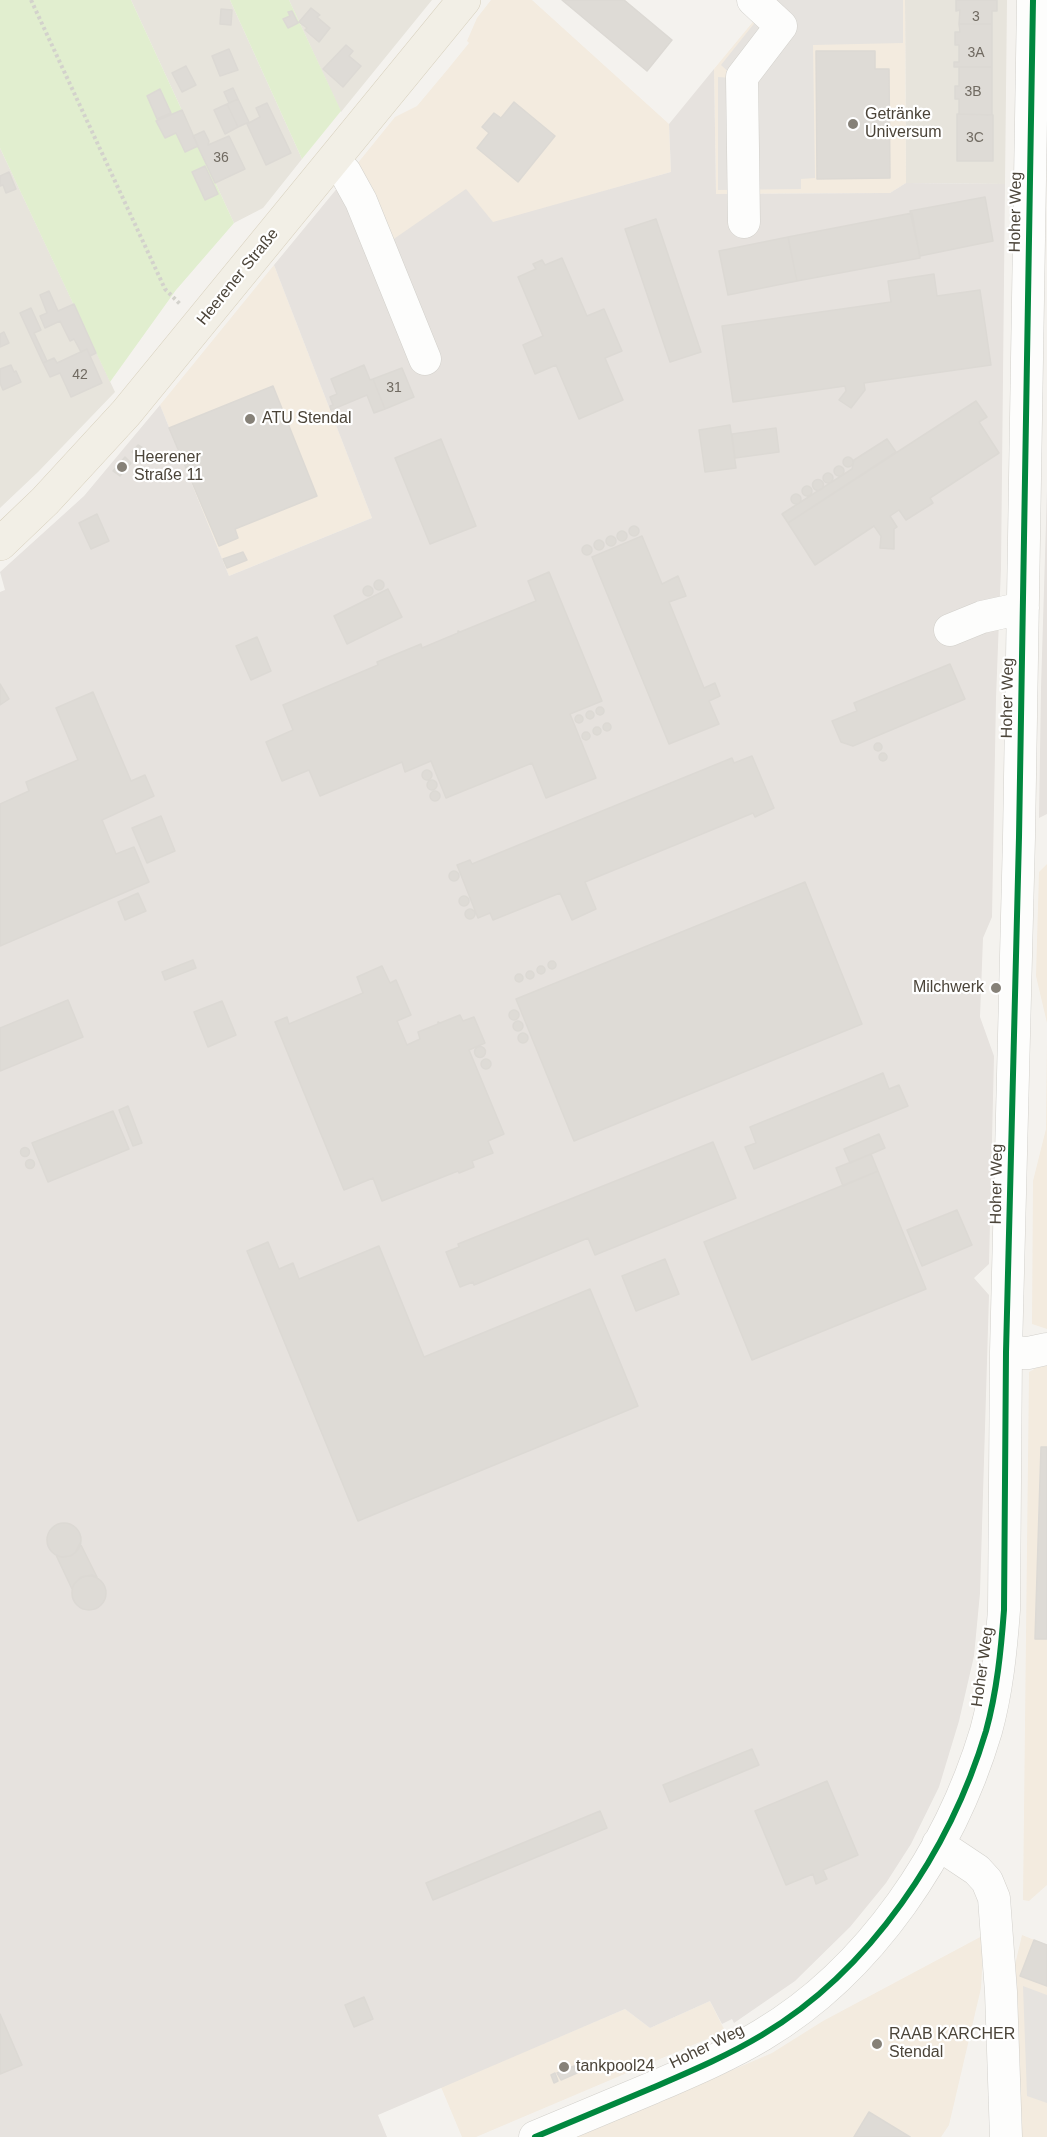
<!DOCTYPE html>
<html>
<head>
<meta charset="utf-8">
<style>
  body { margin:0 }
  canvas { display:block; background:#f4f2ee }
</style>
</head>
<body>
<canvas width="1047" height="2137"></canvas>
<script>
const ctx = document.querySelector('canvas').getContext('2d');
ctx.lineJoin = 'round';
function fillPath(path, color) { ctx.fillStyle = color; ctx.fill(path, 'evenodd'); }
function strokePath(path, color, width, dash) { ctx.strokeStyle = color; ctx.lineWidth = width; ctx.lineCap = dash ? 'butt' : 'round'; ctx.setLineDash(dash || []); ctx.stroke(path); }
function write(font, color, halo, rows, align = 'center') {
  ctx.font = font + ' Arial,sans-serif'; ctx.lineWidth = 4.5; ctx.setLineDash([]); ctx.textBaseline = 'middle'; ctx.strokeStyle = halo; ctx.fillStyle = color; for (const [text, x, y, turn = 0] of rows) {
    ctx.save(); ctx.translate(x, y); ctx.rotate((+turn || 0) * Math.PI / 180); ctx.textAlign = isNaN(turn) ? turn : align; if (halo) ctx.strokeText(text, 0, 0); ctx.fillText(text, 0, 0); ctx.restore();
  }
}
fillPath(new Path2D(`
  M131,0H230L302,159L263,208L234,223Z
  M289,0H432L341,112Z
  M905,0H1007L1005,184L906,183Z
  M0,148L115,392L38,472L0,508Z`), '#e7e4dc');
fillPath(new Path2D(`
  M491,0H532L669,124L671,172L493,223L388,243L357,164L395,117L417,106L448,69L469,43L467,41L477,18Z
  M771,0H905L906,183L890,193L716,194L714,69Z
  M274,265L372,518L229,576L160,405Z
  M1047,864V1023L1036,976L1039,872Z
  M1047,1037V1329L1032,1324L1033,1181L1046,1129Z
  M1047,1362V1885L1029,1901L1023,1900L1029,1372Z
  M984,1935L981,1988L949,2125L941,2137H577L772,2053L823,2021Z
  M1022,1935L1047,1945V2137H1022L1015,1965Z
  M710,2001L724,2029L714,2036L476,2137H462L441,2087L625,2009L650,2028Z`), '#f3ebdf');
fillPath(new Path2D(`
  M714,69L716,194L890,193L906,183L1005,184L1001,568L996,698L992,917L983,938L980,1017L994,1056L989,1264L974,1278L989,1295L980,1593L974,1656L959,1721L939,1787L911,1844L886,1883L850,1927L795,1981L734,2023L732,2019L722,2024L710,2001L650,2028L625,2009L378,2115L387,2137H0V592L5,590L0,572L84,496L160,405L229,576L372,518L274,265L339,186L388,243L466,189L493,222L671,172L669,124Z
  M1047,490V814L1039,818L1041,688Z`), '#e6e2de');
fillPath(new Path2D(`
  M0,0H131L234,223L176,290L110,382L0,148Z
  M230,0H289L341,111L302,159Z`), '#e1eecf');
fillPath(new Path2D(`
  M773,0H903V43L813,45L815,178L801,179V189L718,190V77L731,78L733,76L721,65Z
  M1023,1986L1047,1995V2103L1027,2096Z`), '#e6e3df');
const building = new Path2D(`
  M562,0H624L672,40L647,71Z
  M956,0H997V11H992V24H959L960,10L956,11Z
  M311,8L320,15L317,17L330,28L319,42L305,30L307,28L299,22Z
  M221,9L232,10L231,25L220,24Z
  M292,11L298,23L288,28L283,19L290,16L288,12Z
  M959,24H992V67H954V62H959V45H955V32H960Z
  M346,45L353,51L349,56L361,66L343,87L323,69Z
  M229,49L238,70L220,76L212,56Z
  M816,51H875V69H889L890,178L817,179Z
  M186,66L196,85L182,92L172,73Z
  M959,67H992V115L959,114V99H955V86H959Z
  M233,88L238,99L229,103L224,92Z
  M160,89L171,113L157,119L147,96Z
  M238,99L249,122L238,127L227,104Z
  M514,102L555,136L518,182L477,148L489,133L482,127L494,113L501,118Z
  M267,103L291,153L266,165L247,124L260,117L256,108Z
  M227,104L238,127L225,134L214,110Z
  M182,110L198,146L185,152L176,133L165,138L156,121Z
  M957,114L993,115V161H957Z
  M204,131L209,141L208,145L229,136L245,169L215,183L193,136Z
  M205,166L218,194L205,200L192,172Z
  M9,172L16,189L6,193L3,185L0,186V176Z
  M985,197L993,241L920,256L910,211Z
  M912,213L920,258L797,281L788,237Z
  M656,219L701,352L670,362L625,229Z
  M788,237L797,281L728,295L719,251Z
  M562,258L587,316L604,309L622,351L605,358L623,400L579,419L556,365L535,374L523,345L543,336L518,277L536,269L533,264L542,260L545,265Z
  M934,274L937,296L980,290L991,365L864,383L865,390L851,408L839,400L846,391L845,386L733,402L722,326L891,302L888,281Z
  M49,291L58,311L74,304L96,353L90,356L87,349L81,352L74,339L70,341L60,321L45,328L40,316L47,313L40,295Z
  M31,308L41,330L34,333L47,361L43,363L20,313Z
  M4,332L9,343L0,347V334Z
  M87,349L102,383L71,397L60,373L50,377L43,363L54,358L57,363Z
  M11,365L14,372L16,371L21,382L3,390L0,383V369Z
  M364,365L370,380L373,379L385,409L374,413L367,395L331,410L330,406L333,405L330,397L337,394L331,379Z
  M402,368L414,397L385,409L373,379Z
  M273,386L317,496L235,529L238,538L219,546L169,428Z
  M976,401L987,417L979,422L999,453L930,498L933,503L906,520L899,510L890,516L897,527L894,529V549L880,548L881,536L874,526L815,565L788,523Z
  M730,425L736,468L705,472L699,430Z
  M776,428L779,452L735,458L732,434Z
  M441,439L476,526L430,544L395,458Z
  M887,439L896,452L788,523L782,514L852,469L854,460Z
  M138,445L143,448L137,456L132,452Z
  M843 462a5 5 0 1 1 10 0a5 5 0 1 1-10 0Z
  M125,457L131,463L120,476L113,471Z
  M834 471a5 5 0 1 1 10 0a5 5 0 1 1-10 0Z
  M823 478a5 5 0 1 1 10 0a5 5 0 1 1-10 0Z
  M812.5 485a5.5 5.5 0 1 1 11 0a5.5 5.5 0 1 1-11 0Z
  M802 491a5 5 0 1 1 10 0a5 5 0 1 1-10 0Z
  M791 499a5 5 0 1 1 10 0a5 5 0 1 1-10 0Z
  M97,514L109,541L91,549L79,523Z
  M629 531a5 5 0 1 1 10 0a5 5 0 1 1-10 0Z
  M617 536a5 5 0 1 1 10 0a5 5 0 1 1-10 0Z
  M606 541a5 5 0 1 1 10 0a5 5 0 1 1-10 0Z
  M642,536L662,584L678,576L686,596L669,602L704,688L715,683L720,696L709,701L719,724L669,744L592,557Z
  M594 545a5 5 0 1 1 10 0a5 5 0 1 1-10 0Z
  M582 550a5 5 0 1 1 10 0a5 5 0 1 1-10 0Z
  M243,552L247,560L227,568L223,559Z
  M549,572L602,701L570,714L596,778L546,798L532,763L446,798L431,761L405,772L402,762L320,796L309,770L282,781L266,742L293,730L283,705L378,665L377,662L421,644L422,648L458,633V631L460,632L536,601L528,581Z
  M374 585a5 5 0 1 1 10 0a5 5 0 1 1-10 0Z
  M363 591a5 5 0 1 1 10 0a5 5 0 1 1-10 0Z
  M388,589L402,617L347,644L334,616Z
  M257,637L271,671L251,680L236,646Z
  M950,664L965,699L853,746L841,742L832,721L857,711L854,703Z
  M0,684L9,699L0,705Z
  M93,692L131,781L145,775L154,796L102,820L116,854L134,847L149,882L0,946V804L29,791L26,782L78,760L56,708Z
  M596 711a4 4 0 1 1 8 0a4 4 0 1 1-8 0Z
  M586 715a4 4 0 1 1 8 0a4 4 0 1 1-8 0Z
  M575 719a4 4 0 1 1 8 0a4 4 0 1 1-8 0Z
  M603 727a4 4 0 1 1 8 0a4 4 0 1 1-8 0Z
  M593 731a4 4 0 1 1 8 0a4 4 0 1 1-8 0Z
  M582 736a4 4 0 1 1 8 0a4 4 0 1 1-8 0Z
  M874 747a4 4 0 1 1 8 0a4 4 0 1 1-8 0Z
  M879 757a4 4 0 1 1 8 0a4 4 0 1 1-8 0Z
  M752,756L774,808L755,817L753,813L585,882L596,909L572,920L560,893L493,920L490,913L478,918L457,865L470,860L472,864L732,758L734,763Z
  M422 775a5 5 0 1 1 10 0a5 5 0 1 1-10 0Z
  M427 785a5 5 0 1 1 10 0a5 5 0 1 1-10 0Z
  M430 796a5 5 0 1 1 10 0a5 5 0 1 1-10 0Z
  M161,816L175,851L147,863L132,828Z
  M449 876a5 5 0 1 1 10 0a5 5 0 1 1-10 0Z
  M805,882L862,1024L574,1141L516,999Z
  M138,893L146,911L125,920L118,902Z
  M459 901a5 5 0 1 1 10 0a5 5 0 1 1-10 0Z
  M465 914a5 5 0 1 1 10 0a5 5 0 1 1-10 0Z
  M193,960L196,968L165,980L162,972Z
  M548 965a4 4 0 1 1 8 0a4 4 0 1 1-8 0Z
  M537 970a4 4 0 1 1 8 0a4 4 0 1 1-8 0Z
  M382,966L390,983L396,980L411,1015L397,1021L407,1045L420,1039L418,1032L438,1024V1022L440,1023L460,1015L463,1021L474,1017L485,1043L469,1050L504,1134L488,1141L493,1153L472,1161L474,1167L459,1173L458,1171L382,1201L373,1178L344,1190L275,1022L287,1017L289,1024L363,993L357,977Z
  M526 975a4 4 0 1 1 8 0a4 4 0 1 1-8 0Z
  M515 978a4 4 0 1 1 8 0a4 4 0 1 1-8 0Z
  M68,1000L83,1037L0,1071V1028Z
  M222,1001L236,1035L208,1047L194,1012Z
  M509 1015a5 5 0 1 1 10 0a5 5 0 1 1-10 0Z
  M513 1026a5 5 0 1 1 10 0a5 5 0 1 1-10 0Z
  M518 1038a5 5 0 1 1 10 0a5 5 0 1 1-10 0Z
  M474.5 1052a5.5 5.5 0 1 1 11 0a5.5 5.5 0 1 1-11 0Z
  M481 1064a5 5 0 1 1 10 0a5 5 0 1 1-10 0Z
  M883,1073L889,1089L899,1085L908,1106L754,1169L745,1147L756,1143L750,1127Z
  M128,1106L142,1143L133,1146L119,1110Z
  M113,1111L129,1149L48,1182L32,1143Z
  M879,1134L885,1148L850,1163L844,1149Z
  M713,1142L736,1198L595,1255L588,1238L474,1285L473,1282L460,1287L446,1252L459,1247L458,1244Z
  M20.5 1152a4.5 4.5 0 1 1 9 0a4.5 4.5 0 1 1-9 0Z
  M871,1154L878,1171L843,1186L836,1168Z
  M25.5 1164a4.5 4.5 0 1 1 9 0a4.5 4.5 0 1 1-9 0Z
  M878,1171L926,1289L752,1360L704,1242Z
  M957,1210L972,1245L922,1266L907,1230Z
  M268,1242L279,1269L293,1263L299,1279L379,1246L424,1357L590,1289L638,1406L358,1521L247,1251Z
  M665,1259L679,1294L636,1311L622,1276Z
  M1041,1447H1047V1639H1035Z
  M47 1540a17 17 0 1 1 34 0a17 17 0 1 1-34 0Z
  M80,1543L97,1577L92,1575L81,1577L74,1584L72,1589L56,1555L61,1557L70,1556L75,1553Z
  M72 1593a17 17 0 1 1 34 0a17 17 0 1 1-34 0Z
  M752,1749L759,1765L670,1802L663,1785Z
  M827,1781L858,1855L823,1870L827,1879L816,1884L813,1874L786,1885L755,1811Z
  M600,1811L607,1828L433,1900L426,1883Z
  M1034,1940L1047,1945V1986L1020,1976Z
  M364,1997L373,2019L354,2027L345,2005Z
  M0,2014L22,2065L0,2074Z
  M574,2066L577,2073L561,2080L557,2073Z
  M555,2073L558,2081L554,2083L551,2075Z
  M869,2112L910,2137H854Z`);
fillPath(building, '#dedbd6');
strokePath(building, '#dcd9d4', 1.5);
const minor = new Path2D(`
  M333,161L345,172L361,201L425,359
  M744,222L742,77L781,26L753,0
  M950,630L982,617L1023,608
  M1006,1352L1028,1353L1047,1349
  M938,1844L977,1870L987,1881L994,1898L1001,1992L1006,2137
  M535,2137C574,2121 613,2104 652,2088C689,2072 727,2056 762,2035C871,1970 950,1851 986,1731C997,1691 1001,1650 1004,1610L1006,1352L1019,837L1033,0`);
const major = new Path2D(`
  M0,544L45,501L126,413L464,0`);
strokePath(minor, '#d2d0cb', 33);
strokePath(major, '#d6cebb', 34);
strokePath(new Path2D(`
  M31,0L165,289L181,305`), '#d3d2cc', 4, [3, 3]);
strokePath(minor, '#fdfdfc', 32);
strokePath(major, '#f2efe6', 33);
strokePath(new Path2D(`
  M535,2137C574,2121 613,2104 652,2088C689,2072 727,2056 762,2035C871,1970 950,1851 986,1731C997,1691 1001,1650 1004,1610L1006,1352L1019,837L1033,0`), '#00873e', 6);
for (const [x, y, r, color] of [
  [853,124,6,"#868178"],
  [250,419,6,"#868178"],
  [122,467,6,"#868178"],
  [996,988,6,"#868178"],
  [877,2044,6,"#868178"],
  [564,2067,6,"#868178"]
]) { const dot = new Path2D(); dot.arc(x, y, r, 0, 2 * Math.PI); ctx.fillStyle = color; ctx.fill(dot); strokePath(dot, '#fff', 2); }
write('14px', '#706a61', null, [
  ["3",976,17],
  ["3A",976,53],
  ["3B",973,92],
  ["3C",975,138],
  ["36",221,158],
  ["42",80,375],
  ["31",394,388]
]);
write('16px', '#4b4439', '#fff', [
  ["Getränke",865,115],
  ["Universum",865,133],
  ["ATU Stendal",262,419],
  ["Heerener",134,458],
  ["Straße 11",134,476],
  ["Milchwerk",984,988,"right"],
  ["RAAB KARCHER",889,2035],
  ["Stendal",889,2053],
  ["tankpool24",576,2067]
], 'left');
write('16px', '#4b4439', '#fff', [
  ["Hoher Weg",1016,212,-89],
  ["Heerener Straße",238,277,-51],
  ["Hoher Weg",1008,698,-89],
  ["Hoher Weg",997,1184,-89],
  ["Hoher Weg",983,1667,-82],
  ["Hoher Weg",707,2047,-26]
]);
</script>
</body>
</html>
